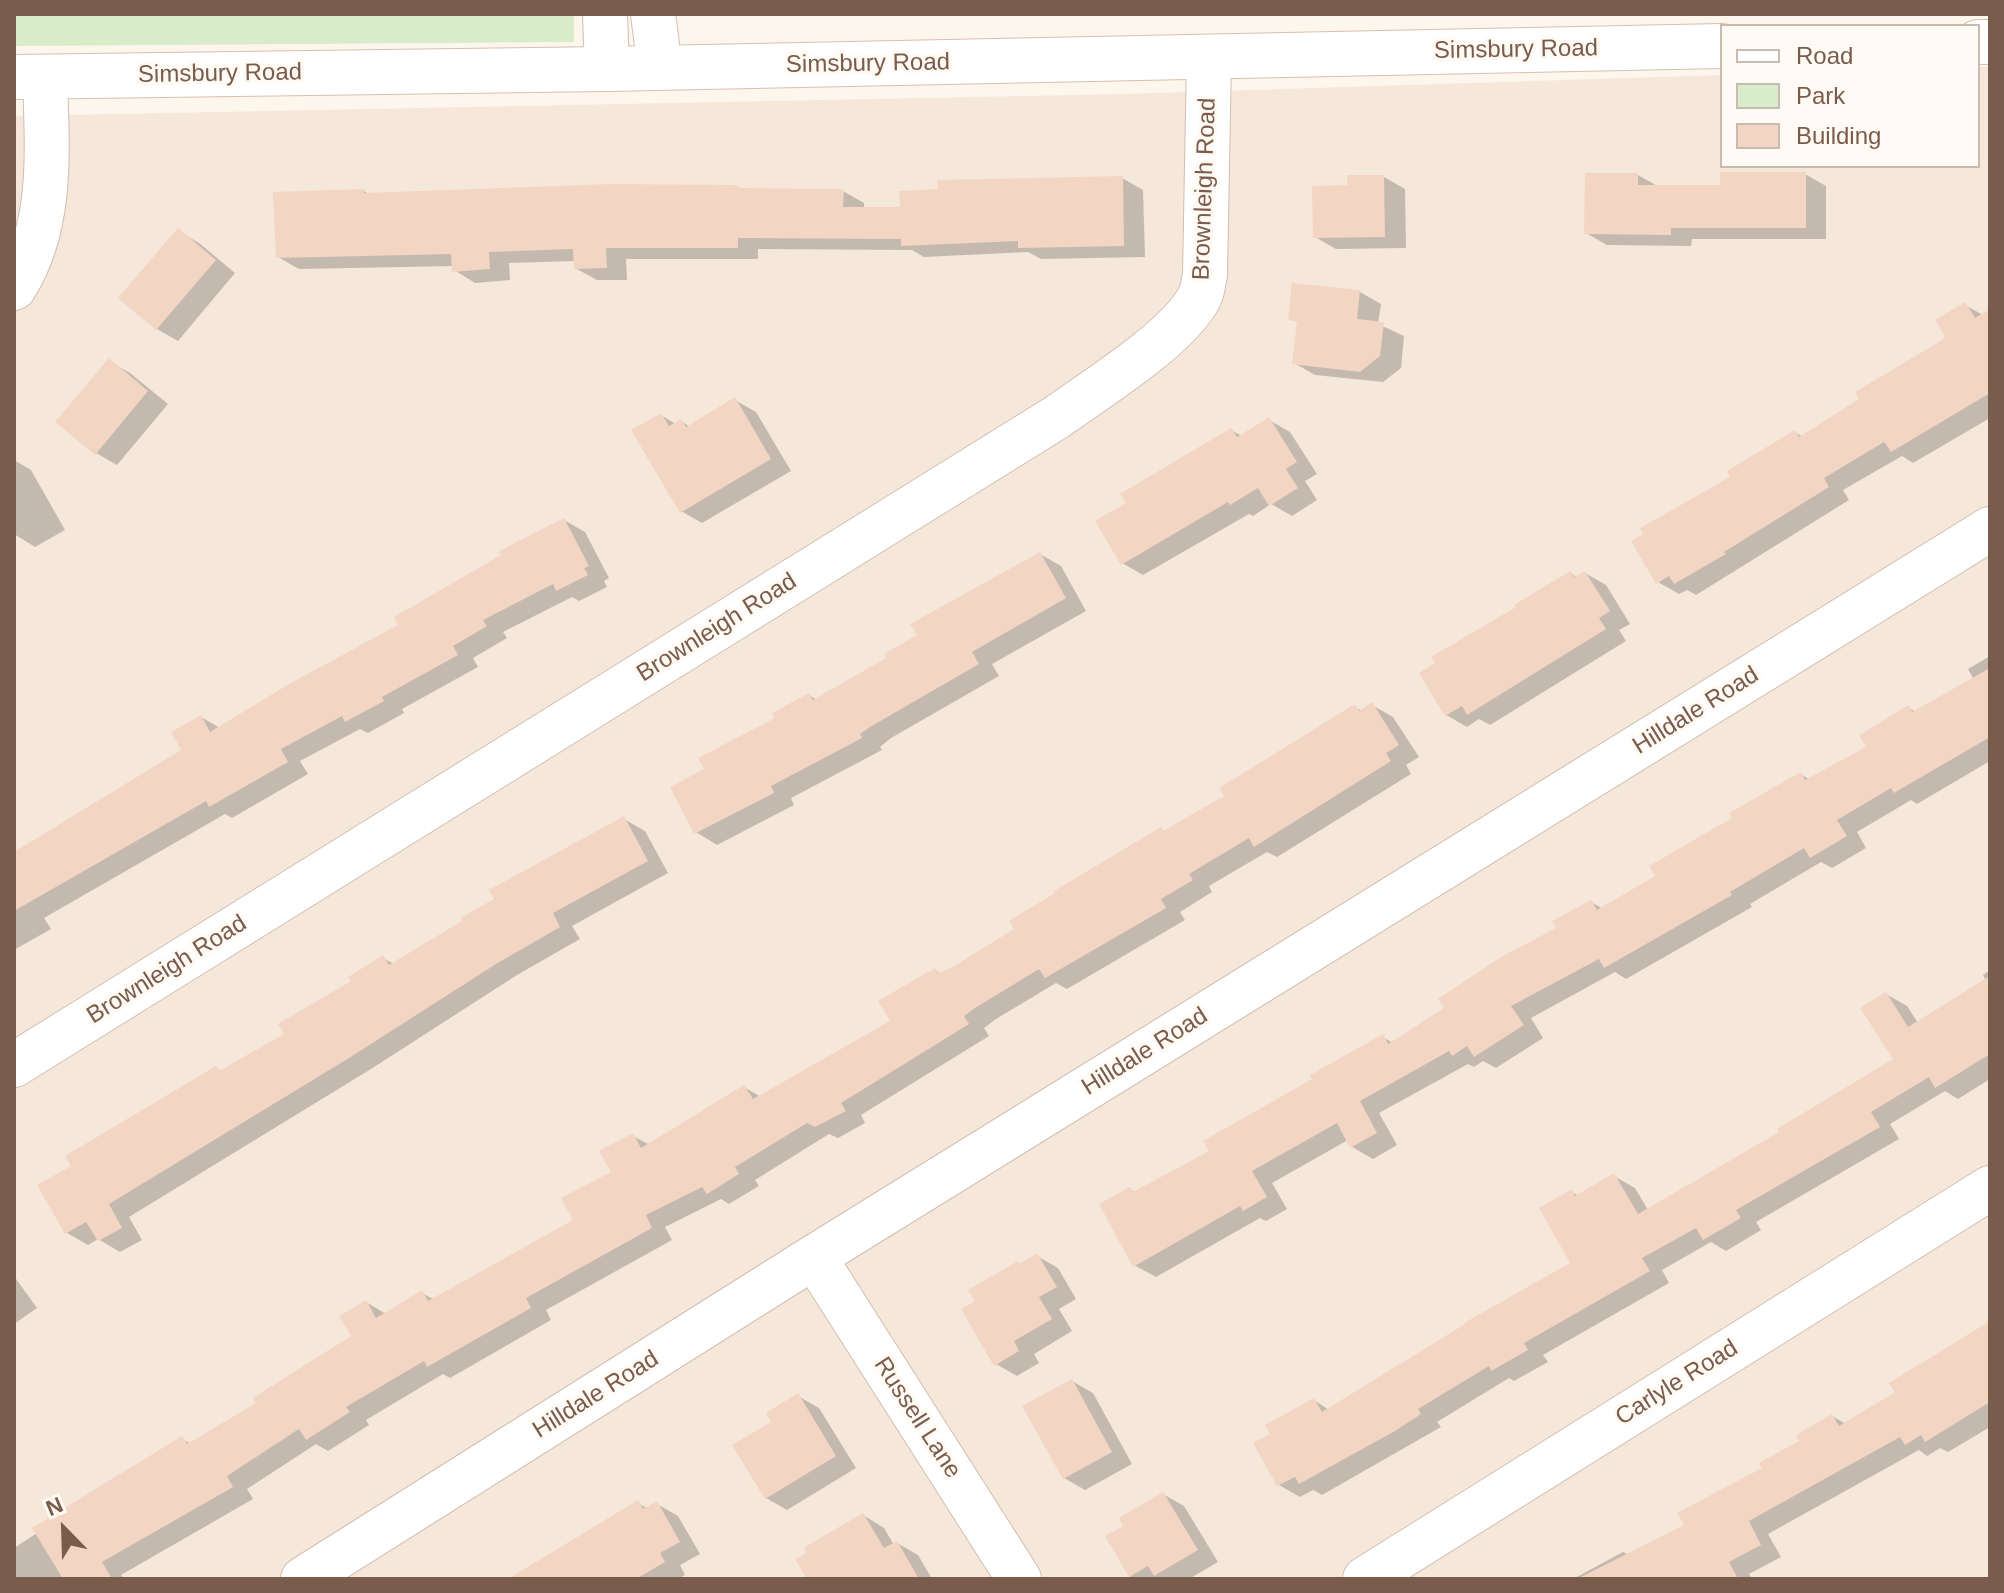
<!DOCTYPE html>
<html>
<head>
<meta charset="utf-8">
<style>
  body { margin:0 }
  #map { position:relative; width:2004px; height:1593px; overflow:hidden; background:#fdf6ec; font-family:Arial,sans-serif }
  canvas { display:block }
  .frame { position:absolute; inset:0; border:16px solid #7a5c4d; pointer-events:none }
  .legend { position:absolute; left:1720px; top:24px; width:260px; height:144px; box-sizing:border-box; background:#fffaf3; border:2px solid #cabbb1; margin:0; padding:10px 14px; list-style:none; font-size:24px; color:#7a5c4d }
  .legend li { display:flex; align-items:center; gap:16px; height:40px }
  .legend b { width:40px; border:2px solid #cabbb1 }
  .north { position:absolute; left:24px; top:1489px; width:80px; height:80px; -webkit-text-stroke:6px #fffaf3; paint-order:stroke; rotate:337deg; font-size:22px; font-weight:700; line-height:32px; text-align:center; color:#7a5c4d }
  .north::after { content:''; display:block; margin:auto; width:28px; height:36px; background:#7a5c4d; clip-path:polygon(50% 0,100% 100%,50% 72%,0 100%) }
</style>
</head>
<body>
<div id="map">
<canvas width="2004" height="1593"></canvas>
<div class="frame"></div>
<ul class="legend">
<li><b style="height:10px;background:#fff"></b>Road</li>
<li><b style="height:22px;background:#d8ecc9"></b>Park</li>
<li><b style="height:22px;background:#f3d5c3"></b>Building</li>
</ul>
<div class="north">N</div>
</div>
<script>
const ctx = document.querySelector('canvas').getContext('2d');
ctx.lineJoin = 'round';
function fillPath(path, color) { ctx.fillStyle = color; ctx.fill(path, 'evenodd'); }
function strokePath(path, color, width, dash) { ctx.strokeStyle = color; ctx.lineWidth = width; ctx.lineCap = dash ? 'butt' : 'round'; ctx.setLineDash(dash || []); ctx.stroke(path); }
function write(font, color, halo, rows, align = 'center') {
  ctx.font = font + ' Arial,sans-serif'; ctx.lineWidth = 7; ctx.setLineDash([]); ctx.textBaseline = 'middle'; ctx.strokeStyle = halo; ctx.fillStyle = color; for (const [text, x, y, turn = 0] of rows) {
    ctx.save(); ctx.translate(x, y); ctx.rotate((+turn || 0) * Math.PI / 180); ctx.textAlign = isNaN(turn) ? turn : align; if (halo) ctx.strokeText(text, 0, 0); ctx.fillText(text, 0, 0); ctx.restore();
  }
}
fillPath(new Path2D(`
  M1978,67H1990V1579H14V116L1124,94L1722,75V166H1978Z`), '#f5e8da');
fillPath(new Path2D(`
  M14,14H574V42L14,46Z`), '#d8ecc9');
fillPath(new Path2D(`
  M1805,174L1826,186V239H1692L1691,246L1607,245L1586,233L1638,175L1659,187H1722Z
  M1384,177L1405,189L1406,248L1336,249L1315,237L1348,187Z
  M1122,178L1143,190L1145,257L1041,259L1028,252L924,257L912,250L758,249V259H626L627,280H597L575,268V261L509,263L510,280L475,283L454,270V266L299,269L278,257L364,191L370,195L737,187L742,190L843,191L864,203V209H902Z
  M178,231L199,243L235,273L178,341L157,329Z
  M1360,292L1381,304L1378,324L1404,336L1401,368L1383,382L1315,375L1294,363L1299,323L1290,318Z
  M1965,305L1983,315L1990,311V418L1913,463L1902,456L1843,490L1849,500L1696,595L1687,590L1679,594L1658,582L1733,477L1795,432L1803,437L1862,400L1944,342Z
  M109,361L130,373L168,404L117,465L96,453Z
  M735,400L756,412L791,471L702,523L681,511L661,415L676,424L681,421L690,427Z
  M1269,420L1290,432L1317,474L1305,481L1317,500L1292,516L1271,504L1253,516L1249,514L1143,575L1122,563L1128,504L1231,430L1242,436Z
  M14,460L31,470L65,530L35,547L14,534Z
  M564,520L585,532L609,578L604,581L607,587L579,601L572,597L503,632L507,638L473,658L478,667L402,709L404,713L368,733L360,729L300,761L308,774L232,818L225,814L44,918L51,929L14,950V853L183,751L201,717L220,728L401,625Z
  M1040,554L1061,566L1086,611L992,664L999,676L891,738L880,747L882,750L791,798L794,805L717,845L696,832L707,770L809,695L817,700L889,659Z
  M1570,573L1578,578L1585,573L1606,585L1630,624L1619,630L1626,641L1490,725L1479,719L1467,727L1446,715L1518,608Z
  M1990,656V761L1917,804L1911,800L1857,832L1866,848L1832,868L1821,862L1750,904L1752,907L1626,979L1615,972L1531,1018L1543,1038L1496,1068L1483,1061L1474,1067L1468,1064L1379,1113L1397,1145L1373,1159L1352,1147L1348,1140L1272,1183L1287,1209L1266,1221L1260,1218L1156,1277L1134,1265L1130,1189L1136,1193L1211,1151L1315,1080L1383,1037L1393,1043L1447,1009L1559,929L1591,902L1603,909L1657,877L1801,774L1810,780L1868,747L1909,708L1916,712L1974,680L1968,669Z
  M1372,705L1393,717L1419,757L1406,765L1411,774L1277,857L1267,852L1209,886L1212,892L1180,912L1185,920L1067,989L1056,983L996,1019L984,1028L989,1036L861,1115L865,1123L838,1138L829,1134L755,1180L759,1186L729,1204L721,1199L665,1227L672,1240L546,1310L551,1320L450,1378L443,1374L366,1420L369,1425L328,1451L316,1444L247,1489L253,1499L121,1575L124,1579H14V1548L182,1439L191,1444L259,1403L354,1337L366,1302L386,1314L422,1293L435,1300L576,1221L613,1173L633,1136L650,1145L744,1087L761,1097L893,1022L935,970L942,974L1017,930L1161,829L1165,832L1227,796L1355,707L1362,711Z
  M624,819L645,831L668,873L572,926L580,939L517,975L371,1069L129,1217L142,1240L120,1252L98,1239L88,1245L67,1233L74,1167L217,1069L222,1072L287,1034L383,958L394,964Z
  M1990,970V1079L1958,1099L1945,1091L1890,1124L1899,1139L1756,1222L1761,1230L1726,1251L1711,1242L1662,1270L1669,1283L1543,1355L1548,1362L1514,1381L1509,1378L1437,1422L1441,1427L1322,1495L1313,1490L1300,1497L1279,1485L1256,1444L1273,1435L1314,1400L1329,1410L1573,1264L1572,1192L1579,1196L1614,1176L1635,1188L1648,1210L1782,1133L1896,1060L1886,994L1907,1006L1918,1023L1986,981L1983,975Z
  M1037,1256L1058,1268L1076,1299L1059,1309L1072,1331L1034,1354L1039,1363L1017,1376L996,1364L1021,1265Z
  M14,1276L37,1308L14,1324Z
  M1990,1321V1427L1948,1452L1940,1448L1927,1456L1919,1450L1768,1534L1781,1557L1749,1574L1752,1579H1573L1623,1552L1629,1555L1686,1526L1802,1442L1832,1416L1846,1424L1898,1393Z
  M1072,1381L1093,1393L1132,1464L1085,1490L1064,1478Z
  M798,1396L819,1408L856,1468L787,1510L766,1498L773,1422Z
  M1163,1494L1184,1506L1218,1562L1189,1579H1136L1130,1576L1126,1527Z
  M638,1503L648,1509L657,1504L678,1516L700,1554L680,1565L685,1575L677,1579H512Z
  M863,1515L884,1528L894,1545L897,1543L918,1555L932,1579H809L807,1555Z`), '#0003');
fillPath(new Path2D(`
  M1720,172H1806V228H1671V235L1584,234L1585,173H1638V185H1720Z
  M1347,175H1384L1385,237L1313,238L1312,186L1347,185Z
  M1123,176L1124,246L1018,248V241L901,246V239L738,238V248H606L607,268L574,269L573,249L489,252L490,269L452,272L451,254L276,258L273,192L364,189V193L611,184L737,185V188L844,189L843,207H900L899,191L938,189L937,180Z
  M178,228L216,260L156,330L118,298Z
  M1292,283L1360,290L1357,319L1384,322L1380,356L1360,372L1292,364L1297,321L1288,320Z
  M1965,302L1975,318L1990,309V393L1891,452L1884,442L1824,478L1829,487L1724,552L1726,554L1674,584L1669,576L1656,584L1631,541L1643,534L1640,528L1730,477L1727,471L1795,430L1799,437L1859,399L1855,392L1942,340L1945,336L1935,320Z
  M109,358L148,391L95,455L55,422Z
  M735,397L771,459L680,513L631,430L661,413L669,426L681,419L686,427Z
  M1269,417L1297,462L1286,469L1298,488L1269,506L1258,488L1230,505L1228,502L1121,565L1095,521L1126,503L1120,494L1231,428L1237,437Z
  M564,518L589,566L584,568L588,575L556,591L553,584L483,620L487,626L453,646L458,655L382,697L384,701L345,722L342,716L281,749L288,762L209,807L206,801L14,911V852L181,750L171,732L201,715L210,732L289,684L398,625L394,617L501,555L499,551Z
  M1040,552L1066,598L972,652L979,664L870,727L860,734L862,738L771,786L774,793L694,834L670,787L704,769L698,758L775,718L772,713L809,693L813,700L886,658L884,654L917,635L910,624Z
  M1570,571L1574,577L1585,571L1610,611L1599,618L1606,629L1467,715L1462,706L1445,716L1419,673L1435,663L1431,657L1516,607L1514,605Z
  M1990,668V737L1894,793L1891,788L1837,820L1847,836L1810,858L1804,848L1730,892L1732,895L1604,968L1599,959L1511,1006L1524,1025L1474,1057L1467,1046L1452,1056L1449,1051L1360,1101L1377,1133L1350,1148L1337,1123L1252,1171L1267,1197L1243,1211L1240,1206L1133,1267L1099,1204L1130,1187L1133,1192L1209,1151L1203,1141L1312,1079L1310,1075L1383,1034L1388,1044L1444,1008L1438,999L1501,957L1556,928L1552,921L1591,900L1597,910L1655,876L1649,866L1732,818L1729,813L1801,772L1805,780L1866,747L1859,735L1909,705L1912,712Z
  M1372,702L1399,745L1386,753L1391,761L1254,847L1249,838L1189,874L1193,880L1161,899L1166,908L1045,978L1039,969L975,1008L964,1016L969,1024L841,1103L846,1111L815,1127L807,1123L735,1167L739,1174L707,1194L702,1187L646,1215L652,1228L526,1298L531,1308L427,1367L424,1361L346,1407L350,1412L306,1440L299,1429L227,1476L233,1487L102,1562L112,1579H63L32,1528L182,1436L187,1444L256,1403L253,1398L351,1336L339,1316L366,1300L376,1318L422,1290L428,1301L573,1220L561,1198L611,1172L599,1151L633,1133L641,1148L744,1085L753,1099L890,1021L878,1001L935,968L939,973L951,968L1014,929L1009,921L1055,893L1054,891L1161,827L1163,831L1224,796L1219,788L1355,704L1359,711Z
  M624,816L648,861L553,913L560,927L496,964L349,1058L109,1204L122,1228L98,1241L86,1222L65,1234L37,1185L71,1166L65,1156L216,1066L219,1071L284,1034L278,1024L351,981L348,977L383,955L389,965L462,921L460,918L494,899L489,890Z
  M1990,976V1054L1935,1088L1929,1077L1871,1112L1880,1127L1736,1210L1741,1218L1703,1240L1696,1228L1642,1258L1650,1271L1524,1343L1528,1350L1491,1371L1489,1366L1418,1409L1421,1414L1395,1431L1299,1484L1295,1477L1277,1486L1253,1443L1270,1434L1265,1425L1314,1398L1322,1412L1465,1324L1464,1323L1570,1263L1539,1208L1572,1189L1575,1196L1614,1173L1638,1214L1779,1132L1777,1129L1893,1059L1860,1008L1886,992L1908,1027Z
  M1037,1253L1057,1287L1039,1297L1052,1319L1014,1341L1019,1351L994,1366L961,1309L975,1301L968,1290L1018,1261L1019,1264Z
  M1990,1321V1402L1925,1442L1921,1435L1905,1445L1900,1437L1749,1521L1761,1545L1729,1562L1738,1579H1577L1684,1525L1677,1513L1762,1468L1759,1463L1799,1441L1796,1435L1832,1414L1839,1426L1895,1392L1889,1383Z
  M1072,1379L1112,1452L1063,1479L1022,1406Z
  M798,1393L836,1456L765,1499L732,1445L771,1422L766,1413Z
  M1163,1492L1198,1550L1154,1576L1148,1566L1129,1577L1105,1536L1123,1526L1119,1518Z
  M638,1500L643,1509L657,1501L680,1542L660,1553L665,1562L636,1579H508Z
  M863,1513L884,1548L897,1541L919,1579H807L795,1559L805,1554V1547Z`), '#f3d5c3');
const street = new Path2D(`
  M605,14L607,69
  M653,14L660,68
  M14,288C54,226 47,148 45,77
  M14,1065L1057,417C1096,389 1177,339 1199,298C1203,292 1203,282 1205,275L1209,58
  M814,1257L1019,1579
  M303,1579L814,1257L1990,529
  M1365,1579L1990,1188`);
const secondary = new Path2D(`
  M1978,42H1990
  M14,77L607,69L1722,46`);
strokePath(street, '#d1beb0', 46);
strokePath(secondary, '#d6c0b0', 46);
strokePath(street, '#fff', 44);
strokePath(secondary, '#fff', 44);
write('24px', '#7a5c4d', '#fffaf3', [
  ["Simsbury Road",1516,50,-1],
  ["Simsbury Road",868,64,-1],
  ["Simsbury Road",220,74,-1],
  ["Brownleigh Road",1205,189,-88],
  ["Brownleigh Road",717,628,-32],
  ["Hilldale Road",1696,711,-32],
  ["Brownleigh Road",167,970,-32],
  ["Hilldale Road",1145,1052,-32],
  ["Carlyle Road",1677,1383,-32],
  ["Hilldale Road",596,1395,-32],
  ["Russell Lane",917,1418,57]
]);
</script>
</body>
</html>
